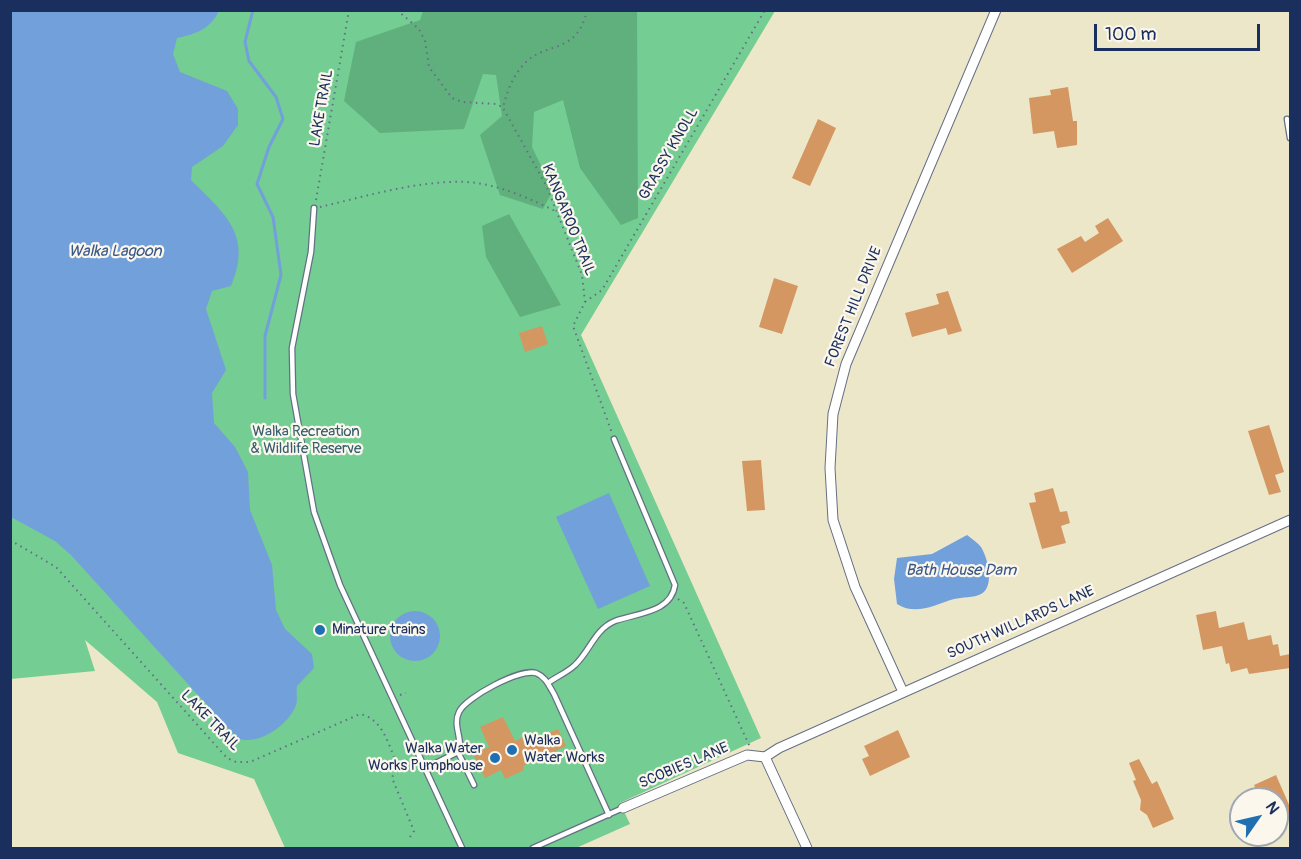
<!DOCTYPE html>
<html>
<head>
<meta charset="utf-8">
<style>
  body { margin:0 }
  #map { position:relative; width:1301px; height:859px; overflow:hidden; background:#ede7ca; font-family:Pangolin,sans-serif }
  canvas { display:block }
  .frame { position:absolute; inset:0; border:12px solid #1b2f5e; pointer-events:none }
  .north { position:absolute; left:1229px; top:787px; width:60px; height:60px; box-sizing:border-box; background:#fbf7ec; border:2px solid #a1a7b3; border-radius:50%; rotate:56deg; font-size:16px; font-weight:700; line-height:24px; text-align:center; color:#1b2f5e }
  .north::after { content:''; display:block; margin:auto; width:21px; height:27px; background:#1f6fb2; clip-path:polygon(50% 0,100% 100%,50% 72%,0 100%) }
  .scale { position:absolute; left:1094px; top:24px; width:166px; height:27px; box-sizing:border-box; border:3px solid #1b2f5e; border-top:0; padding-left:8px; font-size:18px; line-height:21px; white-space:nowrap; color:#1b2f5e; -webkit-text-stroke:4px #fbf7ec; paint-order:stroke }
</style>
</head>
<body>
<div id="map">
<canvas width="1301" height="859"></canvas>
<div class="frame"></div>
<div class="north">N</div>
<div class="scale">100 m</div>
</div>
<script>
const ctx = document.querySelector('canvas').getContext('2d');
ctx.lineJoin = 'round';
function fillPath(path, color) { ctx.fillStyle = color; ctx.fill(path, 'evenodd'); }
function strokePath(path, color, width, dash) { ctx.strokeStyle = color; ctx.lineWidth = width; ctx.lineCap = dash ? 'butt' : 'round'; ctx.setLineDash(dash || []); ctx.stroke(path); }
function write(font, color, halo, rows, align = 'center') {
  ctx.font = font + ' Pangolin,sans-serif'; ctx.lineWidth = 4.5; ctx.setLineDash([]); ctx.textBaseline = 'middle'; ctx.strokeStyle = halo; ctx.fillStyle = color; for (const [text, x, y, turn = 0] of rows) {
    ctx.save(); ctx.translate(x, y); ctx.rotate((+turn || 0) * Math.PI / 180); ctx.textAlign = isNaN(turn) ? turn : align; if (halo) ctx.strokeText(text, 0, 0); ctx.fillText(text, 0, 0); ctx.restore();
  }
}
fillPath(new Path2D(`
  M11,11H775L581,335L761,738L620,803L630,824L576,848H285L254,779L178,753L157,702L85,640L95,671L11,679Z`), '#74cd92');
fillPath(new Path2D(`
  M423,11H637L638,218L621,225L580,168L563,100L534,112L532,147L553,190L543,209L500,195L480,135L502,116L496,75L483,74L464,129L380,133L344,101L356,42L420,20Z
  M509,214L561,305L520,317L486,257L482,226Z`), '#5fb07c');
fillPath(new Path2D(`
  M11,10L219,11C210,29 196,34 177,38L173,54L180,72L227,91L238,109V125L223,146L192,167L191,180C225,214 253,235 231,286L212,291L206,309L226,370L212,393L214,423L235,447L248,472L250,510L272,565L276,610L285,629L312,654L314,668L297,686C296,693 298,700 296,705C289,725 257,747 237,738L71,555L55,541L11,517Z
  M609,493L650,586L598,609L556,517Z
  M967,535C972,539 978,543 981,547C988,558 995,587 981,594C974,598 962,597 954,599C934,605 916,616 897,604L894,579L897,558L932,554Z
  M390 636a25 25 0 1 1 50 0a25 25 0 1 1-50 0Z`), '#72a0da');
strokePath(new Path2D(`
  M253,10L245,42L249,61L276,97L283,119L269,147L257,184L273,217L281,275L265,336V398`), '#72a0da', 3);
fillPath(new Path2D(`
  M1068,87L1073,121H1077V145L1057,148L1054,131L1033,134L1029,98L1051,95L1050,90Z
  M818,119L836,128L810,186L792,178Z
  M1108,218L1123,241L1072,273L1057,249L1081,236L1085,242L1099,233L1095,226Z
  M774,278L798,286L782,334L759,327Z
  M948,291L962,331L948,335L946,328L912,337L905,313L939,304L936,294Z
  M542,326L548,344L525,352L519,333Z
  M1269,425L1284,472L1275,475L1281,492L1269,495L1248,431Z
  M761,460L765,510L747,511L742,461Z
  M1053,488L1060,512L1067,511L1070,523L1061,526L1066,543L1042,549L1029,503L1036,502L1034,493Z
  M1216,611L1219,628L1244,622L1248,640L1271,635L1273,645L1278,644L1280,656L1290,654V668L1249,674L1247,668L1231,672L1229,663L1226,664L1222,646L1203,650L1196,615Z
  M503,717L515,741L534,732L537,738L558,729L566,746L523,766L524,770L505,779L501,770L485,778L473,754L489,747L480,727Z
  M898,730L910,757L870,776L862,759L869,756L864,746Z
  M1139,759L1152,784L1157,781L1174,819L1153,828L1147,815L1140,810L1141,800L1133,781L1136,780L1129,763Z
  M1276,775L1290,807V815L1277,822V799H1261L1254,785Z`), '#d49762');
const service = new Path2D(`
  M1287,119L1290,138
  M314,208L311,252L292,348L293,394L314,512L340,585L462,848
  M548,683C556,677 568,672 575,665C590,651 595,629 615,621C637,613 671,613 675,585L614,439
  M458,752L474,785
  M424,769L458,752C464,740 452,726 459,712C466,697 521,668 536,673C546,677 549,686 554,694L609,815
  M533,848L623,808`);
const minor = new Path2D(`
  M903,692L855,587L833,520L830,468L833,414L846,364L996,10
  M765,757L779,748L1290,520
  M765,757L807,848
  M623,808L747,755L765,757`);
strokePath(service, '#646f84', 7);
strokePath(minor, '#646f84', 11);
strokePath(new Path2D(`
  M397,10L419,29L425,41L429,67L452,98L462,102L496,104L502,107
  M587,10C578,54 546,42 526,62C513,75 507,91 503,108L546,185L582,275L585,302L573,326L612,433
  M316,200L349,10
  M320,207C367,196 419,180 467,182C497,184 529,198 555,211
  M585,302L602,290L765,10
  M10,540L56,567L227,758L236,762H250L360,714C383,719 388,744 397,764L414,758
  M678,599L684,603L750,747
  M400,695L406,693
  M397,764L392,778L414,831L408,840`), '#646f84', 2, [1.5, 4.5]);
strokePath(service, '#fff', 4.5);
strokePath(minor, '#fff', 9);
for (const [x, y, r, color] of [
  [320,630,6,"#1f6fb2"],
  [512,750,6,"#1f6fb2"],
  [495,758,6,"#1f6fb2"]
]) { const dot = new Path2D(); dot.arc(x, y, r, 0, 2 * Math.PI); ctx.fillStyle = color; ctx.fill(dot); strokePath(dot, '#fbf7ec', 2); }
write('15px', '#1b2f5e', '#fbf7ec', [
  ["LAKE TRAIL",322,108,-80],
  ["GRASSY KNOLL",669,154,-60],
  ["KANGAROO TRAIL",568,220,68],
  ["FOREST HILL DRIVE",854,307,-68],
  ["SOUTH WILLARDS LANE",1021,623,-24],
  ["LAKE TRAIL",210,721,46],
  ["SCOBIES LANE",684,766,-23]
]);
write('15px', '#365e6e', '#fbf7ec', [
  ["Walka Recreation",306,432],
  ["& Wildlife Reserve",306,449]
]);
write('15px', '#1b2f5e', '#fbf7ec', [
  ["Minature trains",332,630],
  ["Walka",524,741],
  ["Water Works",524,758],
  ["Walka Water",483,749,"right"],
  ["Works Pumphouse",483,766,"right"]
], 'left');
write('italic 16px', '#395789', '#fbf7ec', [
  ["Walka Lagoon",115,252],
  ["Bath House Dam",961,571]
]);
</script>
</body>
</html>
